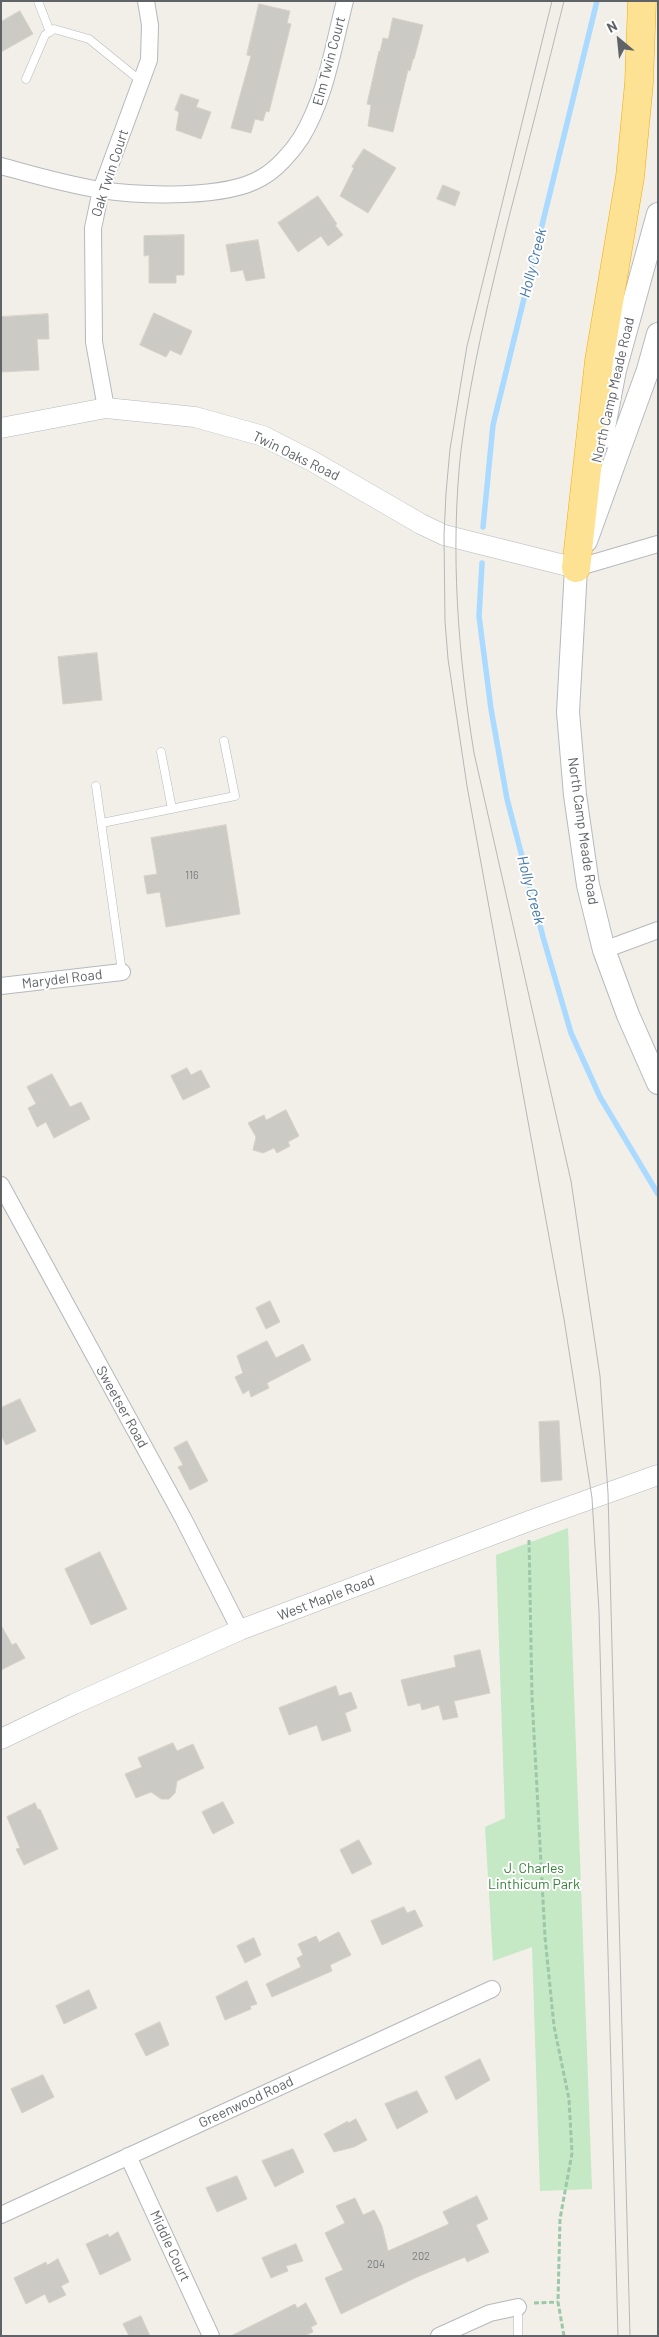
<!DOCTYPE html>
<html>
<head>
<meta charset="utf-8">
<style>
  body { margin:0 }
  #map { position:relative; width:659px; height:2337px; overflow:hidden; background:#f1efe8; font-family:Barlow,sans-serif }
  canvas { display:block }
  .frame { position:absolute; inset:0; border:2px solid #5f6368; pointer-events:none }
  .north { position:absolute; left:594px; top:15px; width:50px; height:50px; -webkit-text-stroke:4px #fff; paint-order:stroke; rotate:332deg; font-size:14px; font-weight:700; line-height:20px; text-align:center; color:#5f6368 }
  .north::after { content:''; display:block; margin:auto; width:18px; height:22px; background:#5f6368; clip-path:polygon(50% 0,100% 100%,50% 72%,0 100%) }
</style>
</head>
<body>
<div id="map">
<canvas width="659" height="2337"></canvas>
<div class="frame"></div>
<div class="north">N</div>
</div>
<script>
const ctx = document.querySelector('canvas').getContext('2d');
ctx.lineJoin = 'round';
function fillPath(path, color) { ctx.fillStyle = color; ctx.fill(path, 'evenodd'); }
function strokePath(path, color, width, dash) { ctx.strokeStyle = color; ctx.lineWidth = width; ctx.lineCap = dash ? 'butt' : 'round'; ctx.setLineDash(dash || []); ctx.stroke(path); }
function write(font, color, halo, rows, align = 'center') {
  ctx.font = font + ' Barlow,sans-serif'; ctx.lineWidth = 4; ctx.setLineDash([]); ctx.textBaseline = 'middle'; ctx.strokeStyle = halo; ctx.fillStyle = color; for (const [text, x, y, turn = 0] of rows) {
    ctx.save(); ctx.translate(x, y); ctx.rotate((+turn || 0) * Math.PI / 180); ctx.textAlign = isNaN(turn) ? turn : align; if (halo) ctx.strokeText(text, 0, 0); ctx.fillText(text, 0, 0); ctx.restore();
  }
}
fillPath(new Path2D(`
  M568,1528L592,2189L540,2191L532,1947L493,1961L485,1827L505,1818L496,1555Z`), '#c5e8c5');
strokePath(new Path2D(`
  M483,527L493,425L597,1
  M482,563L479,616L491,709L507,799L543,937L571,1033L600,1097L658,1194`), '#aadaff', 5.5);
const building = new Path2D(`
  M259,4L290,11L287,23L291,24L269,112L266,111L263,121L255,119L251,133L231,128L251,56L247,55Z
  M20,11L33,34L1,52V22Z
  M393,18L423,25L414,59H413L410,71L408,70L393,132L368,126L371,105L367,104L379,51L380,52L383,38L388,39Z
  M181,94L199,100L196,107L211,112L201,139L176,130L179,112L175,110Z
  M364,149L396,168L368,213L340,196L354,168L352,167Z
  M443,185L460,192L455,206L437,199Z
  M318,196L337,224L335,225L343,235L328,246L321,236L298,252L278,223Z
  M184,235V275H176V283H149V255L144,256V236Z
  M258,240L265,278L246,281L243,270L231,272L226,245Z
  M154,313L192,331L181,355L170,350L166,357L140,345Z
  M48,314L49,339H37L39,370L1,372V317Z
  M97,653L102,700L63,704L58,657Z
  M226,825L240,914L166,927L160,892L147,894L144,876L157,874L151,838Z
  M187,1068L191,1075L201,1070L210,1087L183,1100L171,1076Z
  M52,1074L70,1107L81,1102L90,1119L54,1138L46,1122L37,1127L28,1108L36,1104L27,1087Z
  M286,1110L299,1136L288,1142L290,1146L277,1153L274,1148L263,1153L253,1150L256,1137L248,1123L264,1115L266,1120Z
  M270,1301L280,1322L266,1329L256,1308Z
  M267,1341L276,1358L303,1344L311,1360L267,1383L269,1388L251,1397L249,1390L243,1394L235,1377L243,1373L237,1356Z
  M20,1399L36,1431L6,1445L1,1435V1408Z
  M559,1421L562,1480L541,1482L539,1422Z
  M187,1441L208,1481L190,1490L178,1467L183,1465L174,1448Z
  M100,1552L127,1609L91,1625L65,1569Z
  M1,1625L12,1645L16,1643L25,1658L1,1670Z
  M480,1650L490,1693L454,1701L458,1717L443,1720L439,1705L422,1710L420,1703L408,1706L401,1680L456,1667L454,1656Z
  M336,1686L339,1696L351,1692L357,1708L345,1713L351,1731L322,1741L317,1725L289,1735L279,1708Z
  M173,1743L177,1751L193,1744L204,1768L177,1781L175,1793L169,1799H161L151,1792L136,1798L125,1774L142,1767L138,1758Z
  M223,1802L234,1823L213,1834L202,1812Z
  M35,1803L38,1810L40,1809L58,1849L24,1865L16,1849L20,1848L7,1817Z
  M359,1840L372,1864L352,1874L340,1850Z
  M404,1907L407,1913L415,1910L423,1926L382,1945L371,1921Z
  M339,1932L351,1955L330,1965L332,1971L272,1997L266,1984L301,1967L297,1958L303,1955L298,1944L316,1936L319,1942Z
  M254,1938L261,1955L245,1963L237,1946Z
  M247,1981L257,2004L250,2006L251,2009L225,2020L216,1997Z
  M89,1990L97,2008L64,2024L56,2006Z
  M160,2022L169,2045L146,2056L135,2034Z
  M480,2059L490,2080L456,2100L445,2077Z
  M43,2075L54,2097L22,2113L11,2089Z
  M417,2091L428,2112L397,2129L385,2104Z
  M356,2119L367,2140L354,2147L334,2152L324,2134L348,2121V2123Z
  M293,2149L304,2172L275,2187L262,2161Z
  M237,2176L247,2199L217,2212L206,2188Z
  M477,2196L488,2219L476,2225L489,2252L467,2262L465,2257L417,2277L341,2314L325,2278L343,2270L325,2233L345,2223L336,2206L355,2198L363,2215L374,2210L382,2226L388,2251L449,2224L443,2212Z
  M118,2232L131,2260L100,2275L86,2244L108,2234L109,2237Z
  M296,2244L303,2261L286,2266L288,2271L271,2278L262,2258Z
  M58,2259L69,2282L61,2286L66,2295L49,2303L45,2294L26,2304L14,2278L46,2262L47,2265Z
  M306,2303L317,2324L311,2327L313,2332L304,2336H231L295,2304L297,2308Z
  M141,2316L150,2336H129L123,2324Z`);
fillPath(building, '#cccac5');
strokePath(building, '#d6d1c6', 1);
const service = new Path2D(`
  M38,1L50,32
  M26,79L45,35L54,29L89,39L142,82
  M161,752L172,809
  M96,786L122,972
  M102,823L235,796L224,741
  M518,2336V2307`);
const minor = new Path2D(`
  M1,166C34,175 68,185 101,190C142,196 226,199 261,178C276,170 292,152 301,138C326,97 333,47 345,1
  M106,408L94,342L93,228L101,190L149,60L150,25L146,1
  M576,568L658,544
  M604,950L658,930
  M1,986L122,972
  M1,1185L183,1518L240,1630
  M128,2156L211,2336
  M1,2215L492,1989
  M439,2336L490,2313L518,2307`);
const tertiary = new Path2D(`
  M1,428L106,408L195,417L263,436L312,461L421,524L444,535L576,568
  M1,1739L74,1704L240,1630L529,1521L658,1475`);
const secondary = new Path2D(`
  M602,438L615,370L658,214
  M586,541L648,370L658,334
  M579,551L576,568L568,712L575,795L588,885L604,950L628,1015L658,1083`);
const motorway = new Path2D(`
  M576,568L599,361L630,177L639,83L642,1`);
strokePath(service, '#b5b8bc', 9);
strokePath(minor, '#b5b8bc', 18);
strokePath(tertiary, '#b5b8bc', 21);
strokePath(secondary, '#b6babf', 24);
strokePath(motorway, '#f9ab00', 29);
strokePath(new Path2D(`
  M529,1540L532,1697L545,1937L554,2026L569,2099L572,2153L560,2219L558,2302L564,2336
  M534,2303L558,2302`), '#9cc7a9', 3, [5, 2.5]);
strokePath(service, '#fff', 8);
strokePath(minor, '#fff', 16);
strokePath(tertiary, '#fff', 20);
strokePath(secondary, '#fff', 22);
strokePath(motorway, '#fde293', 28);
strokePath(new Path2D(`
  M552,1L467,346L450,449L446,493L444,535L445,621L448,659L467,786L564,1319L592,1498L599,1611L618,2336
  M564,1C546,73 528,145 509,217C490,294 471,371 461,450C450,551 458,654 474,753L571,1181L600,1376L608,1493L630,2336`), '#b6b7b8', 1);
write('11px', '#7a7d7f', null, [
  ["116",192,875],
  ["202",421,2256],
  ["204",376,2264]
]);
write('14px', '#5f6368', '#fff', [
  ["Elm Twin Court",329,61,-75],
  ["Oak Twin Court",110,173,-72],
  ["North Camp Meade Road",613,390,-77],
  ["Twin Oaks Road",296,456,26],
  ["North Camp Meade Road",583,831,82],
  ["Marydel Road",62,979,-7],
  ["Sweetser Road",122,1407,61],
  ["West Maple Road",326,1598,-21],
  ["Greenwood Road",246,2102,-25],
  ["Middle Court",170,2246,65]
]);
write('14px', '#348238', '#fff', [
  ["J. Charles",534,1868],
  ["Linthicum Park",534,1884]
]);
write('italic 15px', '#4174aa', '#fff', [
  ["Holly Creek",533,263,-76],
  ["Holly Creek",531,890,75]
]);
</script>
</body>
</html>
